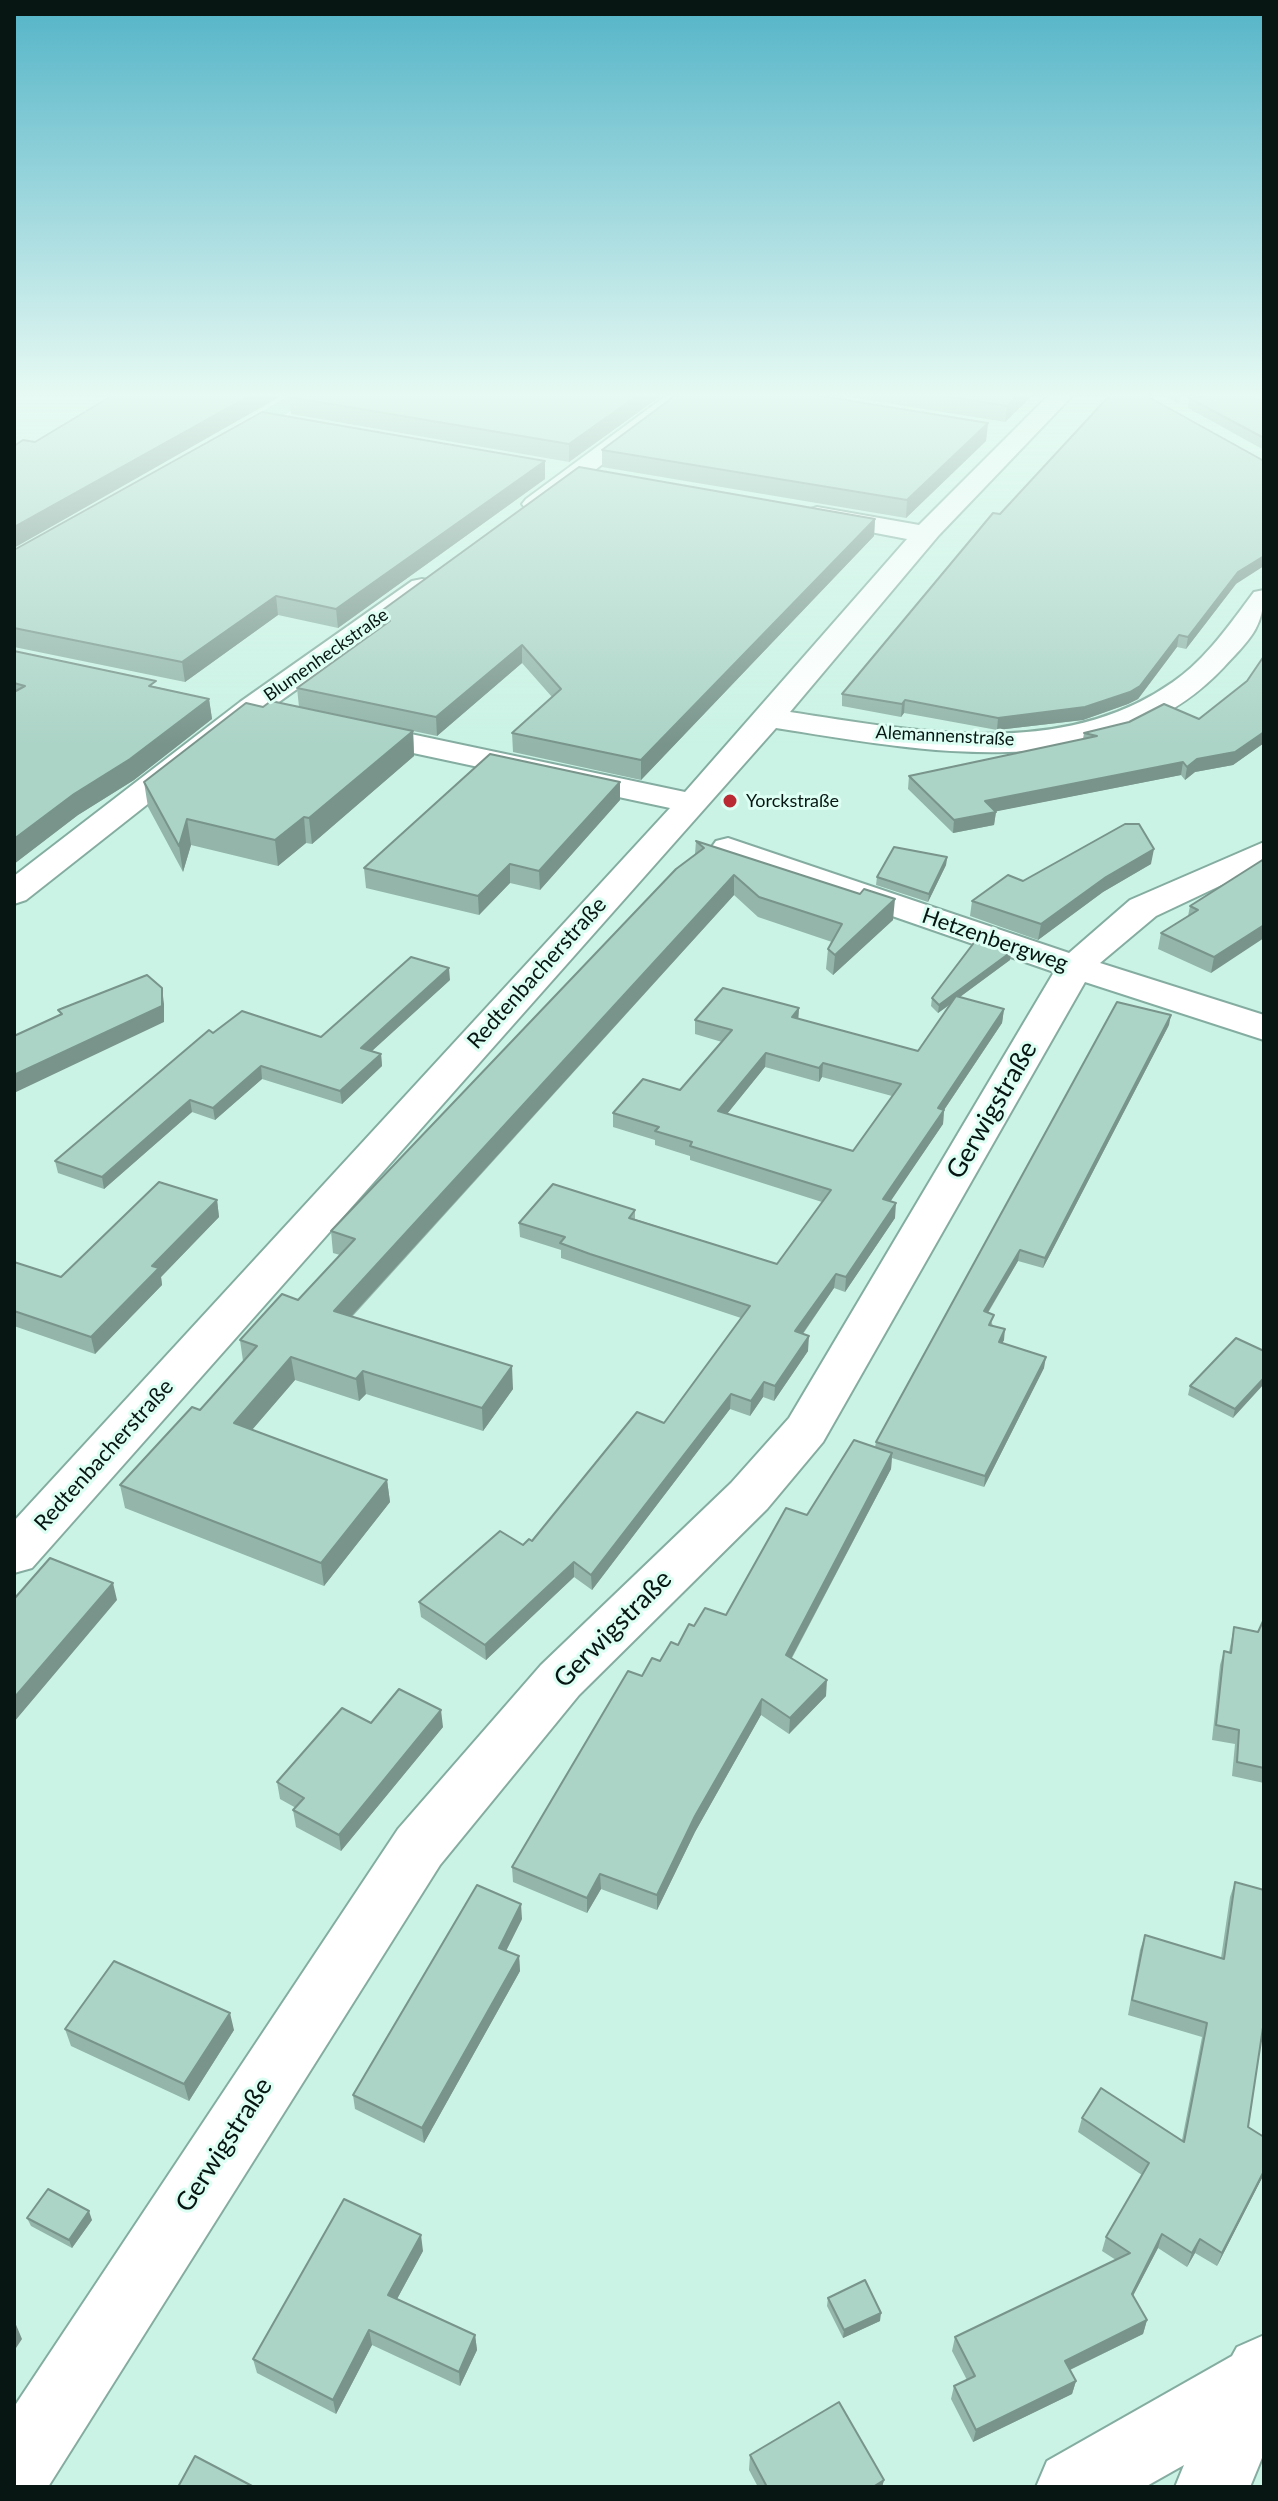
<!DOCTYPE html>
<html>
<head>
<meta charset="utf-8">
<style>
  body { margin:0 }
  #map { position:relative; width:1278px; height:2501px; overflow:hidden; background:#caf3e5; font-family:Lato,sans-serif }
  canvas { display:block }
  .frame { position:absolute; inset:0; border:16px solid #071612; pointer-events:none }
</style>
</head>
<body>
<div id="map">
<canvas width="1278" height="2501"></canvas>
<div class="frame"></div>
</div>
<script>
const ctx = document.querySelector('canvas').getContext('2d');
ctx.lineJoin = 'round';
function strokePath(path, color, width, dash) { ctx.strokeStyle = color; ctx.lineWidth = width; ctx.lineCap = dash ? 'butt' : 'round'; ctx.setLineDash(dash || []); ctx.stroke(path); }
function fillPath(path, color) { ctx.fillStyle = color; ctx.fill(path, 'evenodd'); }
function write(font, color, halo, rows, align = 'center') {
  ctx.font = font + ' Lato,sans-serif'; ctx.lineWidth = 6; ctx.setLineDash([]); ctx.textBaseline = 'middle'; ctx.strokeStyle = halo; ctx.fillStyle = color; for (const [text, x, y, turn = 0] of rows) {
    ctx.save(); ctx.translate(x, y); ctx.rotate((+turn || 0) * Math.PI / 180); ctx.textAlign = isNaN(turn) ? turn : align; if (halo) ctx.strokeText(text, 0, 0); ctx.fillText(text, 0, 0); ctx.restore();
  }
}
const minor = new Path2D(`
  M667,395H693L544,509H526L522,504L526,499Z
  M1049,395H1073L939,535L790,712C916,731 1061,761 1173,682C1206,659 1230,624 1254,592L1264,590C1264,628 1249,640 1224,667C1110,789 921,751 776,728L32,1568L14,1573V1521L670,808L343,738L338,731L343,724L354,722L685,792L907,539L808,520L804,515L808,510L817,507L919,525Z
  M422,579L432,581L436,587L432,593L262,714L26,900L14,904V876L240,702L412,581Z
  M728,838L1069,953L1130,900L1264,842V865L1156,916L1100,963L1264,1015V1040L1085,982L823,1442L767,1509L579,1695L440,1865L48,2487H14V2407L398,1829L541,1665L731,1483L789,1418L1054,972L716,855L711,848L716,841Z
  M1262,2336L1264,2453L1250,2487H1175L1184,2465L1145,2487H1036L1047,2461L1232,2356L1237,2347Z`);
const major = new Path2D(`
  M289,395H317L229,449L221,451L209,444Z`);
strokePath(minor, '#85aca0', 4);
strokePath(major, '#fff', 4);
fillPath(minor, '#fff');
fillPath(major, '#9ce0ce');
fillPath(new Path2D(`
  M292,395H662L569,462L291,414L289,397Z
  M836,395H1033L1005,422Z
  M1163,395H1181L1179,404Z
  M1264,395V450L1188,408L1189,398Z
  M988,423L986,441L906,518L602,467V450Z
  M545,479L338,628L278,615L185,682L14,647V550Z
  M875,519L874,536L641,780L513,752L512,733L552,697L522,663L437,736L413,731L414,756L312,844L306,843L278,866L191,845L183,872L148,807L144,782L263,707H299L297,688L374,632L373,617Z
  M1236,584L1186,649L1177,647L1138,699L1128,704L1083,720L997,730L904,713L901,717L842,706V694Z
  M14,651L157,687L209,699L212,719L134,780L78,815L14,864Z
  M1264,656V743L1233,765L1195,772L1185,780L1181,775L996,811L994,825L953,833L908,789L909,776L1083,739L1084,733L1199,719L1247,681Z
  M620,782V800L540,890L510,883L479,915L366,888L364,868Z
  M696,841L893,920L833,975L826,969L828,949L832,942L758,917L734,895L352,1317L513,1389L483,1431L366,1394L359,1401L295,1380L252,1430L387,1480L390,1502L324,1586L125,1508L120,1485L200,1410L243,1361L240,1340L298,1300L340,1255L333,1253L331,1231L695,854Z
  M947,857L946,865L928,902L876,885L877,877Z
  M1264,859L1211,973L1158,949L1161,933L1188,916L1190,906Z
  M1151,864L1103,892L1038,940L970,916L972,901L1023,881Z
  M1011,952L1010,960L960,997L1004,1009L1002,1023L944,1110L943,1124L890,1201L895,1218L845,1292L834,1288L803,1334L808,1351L774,1401L763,1397L750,1416L730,1409L592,1590L574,1577L486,1660L421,1617L419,1602L532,1541L664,1423L741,1318L561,1258V1250L520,1237L519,1223L635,1210V1219L777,1264L822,1202L690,1160V1156L655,1145V1140L613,1127V1113L680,1090L722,1042L695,1034V1020L799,1008L798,1019L918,1051L951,1004L938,1013L931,1006L932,998ZM765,1067L819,1082L822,1077L892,1096L853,1151L727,1114Z
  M450,980L372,1051L381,1054L382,1066L342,1104L262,1079L215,1120L192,1112L104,1189L58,1173L55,1161L321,1037Z
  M1169,1025L1043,1268L1018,1261L988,1313L993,1326L1004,1340L1002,1343L1044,1368L984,1487L892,1458L891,1469L792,1658L826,1696L789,1734L761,1715L695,1832L657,1910L601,1889L587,1913L513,1882L512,1867L642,1676L678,1645L694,1626L726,1615L807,1515L875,1447L876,1442Z
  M217,1200L219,1217L161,1277L162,1285L95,1354L14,1326V1262L61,1277Z
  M1264,1351L1233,1418L1188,1395L1190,1386Z
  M1264,1619V1783L1232,1776L1235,1744L1212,1740L1220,1665L1224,1651L1229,1652L1234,1627L1258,1632Z
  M371,1723L443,1727L341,1851L296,1827L293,1810L296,1808L280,1799L277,1782Z
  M1235,1882L1248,2127L1264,2174L1217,2266L1195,2253L1187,2267L1158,2248L1133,2296L1147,2320L1143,2334L1070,2370L1076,2381L1072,2394L973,2442L951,2399L954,2386L967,2380L952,2351L955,2337L1116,2260L1102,2251L1106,2237L1142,2175L1078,2132L1082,2118L1182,2140L1202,2037L1128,2015L1140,1950L1145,1935L1221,1958L1230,1897Z
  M522,1919L506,1951L519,1956L520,1971L424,2143L355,2109L353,2095Z
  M65,2029L234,2030L189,2101L71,2046Z
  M27,2218L92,2220L72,2248L31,2226Z
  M423,2251L397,2299L475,2335L477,2350L460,2386L372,2345L336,2414L257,2373L253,2359Z
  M828,2298L880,2321L843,2338L827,2306Z
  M750,2455L884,2480L882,2487H758L749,2470Z`), '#93b5aa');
fillPath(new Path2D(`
  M251,395H283L14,548V527Z
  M638,395H662L569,462V444Z
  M1018,395H1033L1005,422L1007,406Z
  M988,423L986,441L906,518L907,500Z
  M545,461V479L338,628L336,609Z
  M875,519L874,536L641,780V760Z
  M1264,556V566L1236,584L1186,649L1188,637L1238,572Z
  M276,596L278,615L185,682L182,662Z
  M1179,635L1177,647L1138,699L1128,704L1083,720L997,730L998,718Z
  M522,645V663L437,736L436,717Z
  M209,699L212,719L134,780L78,815L14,864V839L74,794Z
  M905,700L904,713L901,717L902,704Z
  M413,731L414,756L312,844L309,818Z
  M1264,732V743L1233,765L1195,772L1185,780L1187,767L1197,759Z
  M1183,762L1181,775L983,814L985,801Z
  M620,782V800L540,890L539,871Z
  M996,812L994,825L953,833L954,820Z
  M304,817L306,843L278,866L275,840Z
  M187,819L191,845L183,872L179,846Z
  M1154,849L1151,864L1103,892L1038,940L1041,924L1106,877Z
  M947,857L946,865L928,902L929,894Z
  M510,864V883L479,915L478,896Z
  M734,875V895L336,1333L334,1311Z
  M895,899L893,920L833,975L835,955Z
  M1264,925V938L1211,973L1214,957Z
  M1011,952L1010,960L938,1013L939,1005Z
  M449,968L450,980L362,1060L361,1048Z
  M162,988L164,1004V1022L14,1093V1075Z
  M799,1008L798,1022L792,1017Z
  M1004,1009L1002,1023L944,1110L943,1124L882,1214L883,1199L938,1108Z
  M1171,1015L1169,1025L1043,1268L1045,1258Z
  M766,1053L765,1067L718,1125V1111Z
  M381,1054L382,1066L342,1104L340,1091Z
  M823,1063L822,1077L819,1082V1068Z
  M261,1066L262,1079L215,1120L213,1108Z
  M190,1100L192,1112L104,1189L102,1177Z
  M217,1200L219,1217L161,1277L162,1285L95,1354L91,1337L152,1266Z
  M896,1203L895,1218L845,1292L846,1277Z
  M1020,1250L1018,1261L982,1322L984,1311Z
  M836,1274L834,1288L794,1346L795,1331Z
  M1005,1329L1004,1340L997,1353L999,1342Z
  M809,1336L808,1351L774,1401L775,1386Z
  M291,1357L295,1380L238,1446L234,1423Z
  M1046,1357L1044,1368L984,1487L985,1476Z
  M512,1366L513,1389L483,1431L482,1408Z
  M363,1371L366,1394L359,1401L356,1379Z
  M1264,1378V1384L1233,1418L1235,1409Z
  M764,1382L763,1397L750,1416L751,1401Z
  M731,1394L730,1409L592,1590L591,1575Z
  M892,1453L891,1469L785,1670L786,1655Z
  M387,1480L390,1502L324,1586L321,1563Z
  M574,1562V1577L486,1660L485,1645Z
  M113,1583L117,1600L14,1722V1698Z
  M827,1680L826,1696L789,1734L790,1718Z
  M762,1699L761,1715L695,1832L657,1910V1895L695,1816Z
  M441,1710L443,1727L341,1851L339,1835Z
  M600,1874L601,1889L587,1913V1898Z
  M521,1904L522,1919L500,1963L499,1948Z
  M519,1956L520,1971L424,2143L422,2128Z
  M230,2013L234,2030L189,2101L184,2084Z
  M1264,2171V2174L1217,2266L1222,2253Z
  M89,2211L92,2220L72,2248L69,2240Z
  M1162,2234L1158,2248L1127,2307L1132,2294Z
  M421,2235L423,2251L391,2310L388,2295Z
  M1200,2239L1195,2253L1187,2267L1192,2253Z
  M881,2313L880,2321L843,2338L844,2330Z
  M14,2320L22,2339L14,2351Z
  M1147,2320L1143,2334L1061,2374L1065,2361Z
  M369,2330L372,2345L336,2414L333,2400Z
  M475,2335L477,2350L460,2386L459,2372Z
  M1076,2381L1072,2394L973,2442L976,2430Z
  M884,2480L882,2487H873Z`), '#78948b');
const building = new Path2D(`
  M113,395H251L14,527V446L23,440L35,442Z
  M292,395H638L569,444L289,397Z
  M676,395H815L988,423L907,500L602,450Z
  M940,395H1018L1007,406Z
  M1110,395H1145L1264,461V556L1238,572L1188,637L1179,635L1140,686L1130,692L1085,707L998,718L905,700L902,704L842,694L993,513L1000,514Z
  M1211,395H1264V438L1189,398Z
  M262,412L545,461L336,609L276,596L182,662L14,628V550Z
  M579,467L875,519L641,760L512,733L561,689L522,645L436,717L297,688L390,621L373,617Z
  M14,651L156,681L149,686L209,699L130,759L74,794L14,839V692L25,686L14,683Z
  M1264,656V732L1235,752L1197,759L1187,767L1183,762L985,801L996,812L954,820L909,776L1097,736L1084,733L1129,722L1164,704L1199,719L1247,681Z
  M271,701L413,731L309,818L304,817L275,840L187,819L179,846L144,782L246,703L263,707Z
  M490,754L620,782L539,871L510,864L478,896L364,868Z
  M1125,824H1139L1154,849L1106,877L1041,924L972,901L1008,875L1023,881Z
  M696,841L860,894L864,889L895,899L835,955L828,949L842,924L759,897L734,875L334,1311L512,1366L482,1408L363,1371L356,1379L291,1357L234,1423L387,1480L321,1563L120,1485L192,1407L200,1410L257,1346L240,1340L282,1294L298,1300L355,1239L331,1231L676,869L704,848Z
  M894,847L947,857L929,894L877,877Z
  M1264,859V925L1214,957L1161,933L1198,910L1190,906Z
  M976,940L1011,952L939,1005L932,998Z
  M411,957L449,968L361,1048L381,1054L340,1091L261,1066L213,1108L190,1100L102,1177L55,1161L209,1030L213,1033L242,1011L321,1037Z
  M147,975L162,988V1006L14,1075V1036L62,1014L58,1010Z
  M723,988L799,1008L792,1017L918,1051L956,996L1004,1009L938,1108L944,1110L883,1199L896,1203L846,1277L836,1274L795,1331L809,1336L775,1386L764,1382L751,1401L731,1394L591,1575L574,1562L485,1645L419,1602L500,1531L523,1545L529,1539L532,1541L637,1412L664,1423L750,1306L590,1254L560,1243L565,1237L519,1223L553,1184L635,1210L629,1218L777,1264L831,1190L690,1146L692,1142L655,1131L659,1127L613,1113L643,1079L680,1090L732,1030L695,1020ZM766,1053L819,1068L823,1063L901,1084L853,1151L718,1111Z
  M1117,1002L1171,1015L1045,1258L1020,1250L984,1311L994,1315L989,1325L1005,1329L999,1342L1046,1357L985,1476L876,1442Z
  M159,1182L217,1200L152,1266L159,1268L91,1337L14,1311V1262L61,1277Z
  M1236,1338L1264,1351V1378L1235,1409L1190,1386Z
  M854,1440L892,1453L786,1655L827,1680L790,1718L762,1699L695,1816L657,1895L600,1874L587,1898L512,1867L628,1671L642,1676L652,1658L660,1661L671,1642L678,1645L689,1624L694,1626L705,1608L726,1615L786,1508L807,1515Z
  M50,1558L113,1583L14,1698V1599Z
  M1264,1619V1768L1237,1762L1239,1730L1216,1725L1224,1651L1231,1653L1234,1627L1258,1632Z
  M399,1689L441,1710L339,1835L293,1810L304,1798L277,1782L342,1708L371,1723Z
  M1235,1882L1264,1890V2021L1248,2127L1264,2137V2171L1222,2253L1200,2239L1192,2253L1162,2234L1132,2294L1147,2320L1065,2361L1076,2381L976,2430L954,2386L975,2376L955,2337L1130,2253L1106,2237L1149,2163L1082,2118L1101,2088L1184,2142L1207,2023L1132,2000L1145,1935L1224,1959Z
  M477,1885L521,1904L499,1948L519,1956L422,2128L353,2095Z
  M114,1961L230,2013L184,2084L65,2029Z
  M48,2189L89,2211L69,2240L27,2218Z
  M344,2199L421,2235L388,2295L475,2335L459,2372L369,2330L333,2400L253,2359Z
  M865,2280L881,2313L844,2330L828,2298Z
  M839,2402L884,2480L873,2487H767L750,2455Z
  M195,2456L254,2487H178Z`);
fillPath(building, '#abd3c6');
strokePath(building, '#78948b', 2);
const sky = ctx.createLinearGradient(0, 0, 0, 745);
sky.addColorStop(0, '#53b4c7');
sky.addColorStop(0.53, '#e7faf3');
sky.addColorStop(1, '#e7faf300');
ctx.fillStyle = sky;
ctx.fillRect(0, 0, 1278, 745);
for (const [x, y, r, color] of [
  [730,801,8,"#ba2a33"]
]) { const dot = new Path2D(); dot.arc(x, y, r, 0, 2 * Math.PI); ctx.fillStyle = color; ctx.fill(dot); strokePath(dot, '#ddfef3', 3); }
write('18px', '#071612', '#ddfef3', [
  ["Blumenheckstraße",326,655,-35],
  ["Alemannenstraße",945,736,3]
]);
write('18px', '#071612', '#ddfef3', [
  ["Yorckstraße",746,801]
], 'left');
write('22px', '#071612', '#ddfef3', [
  ["Hetzenbergweg",995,940,19],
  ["Redtenbacherstraße",537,973,-48],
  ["Redtenbacherstraße",104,1455,-48]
]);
write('26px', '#071612', '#ddfef3', [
  ["Gerwigstraße",992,1110,-60],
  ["Gerwigstraße",613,1629,-45],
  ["Gerwigstraße",224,2145,-57]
]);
</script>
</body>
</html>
